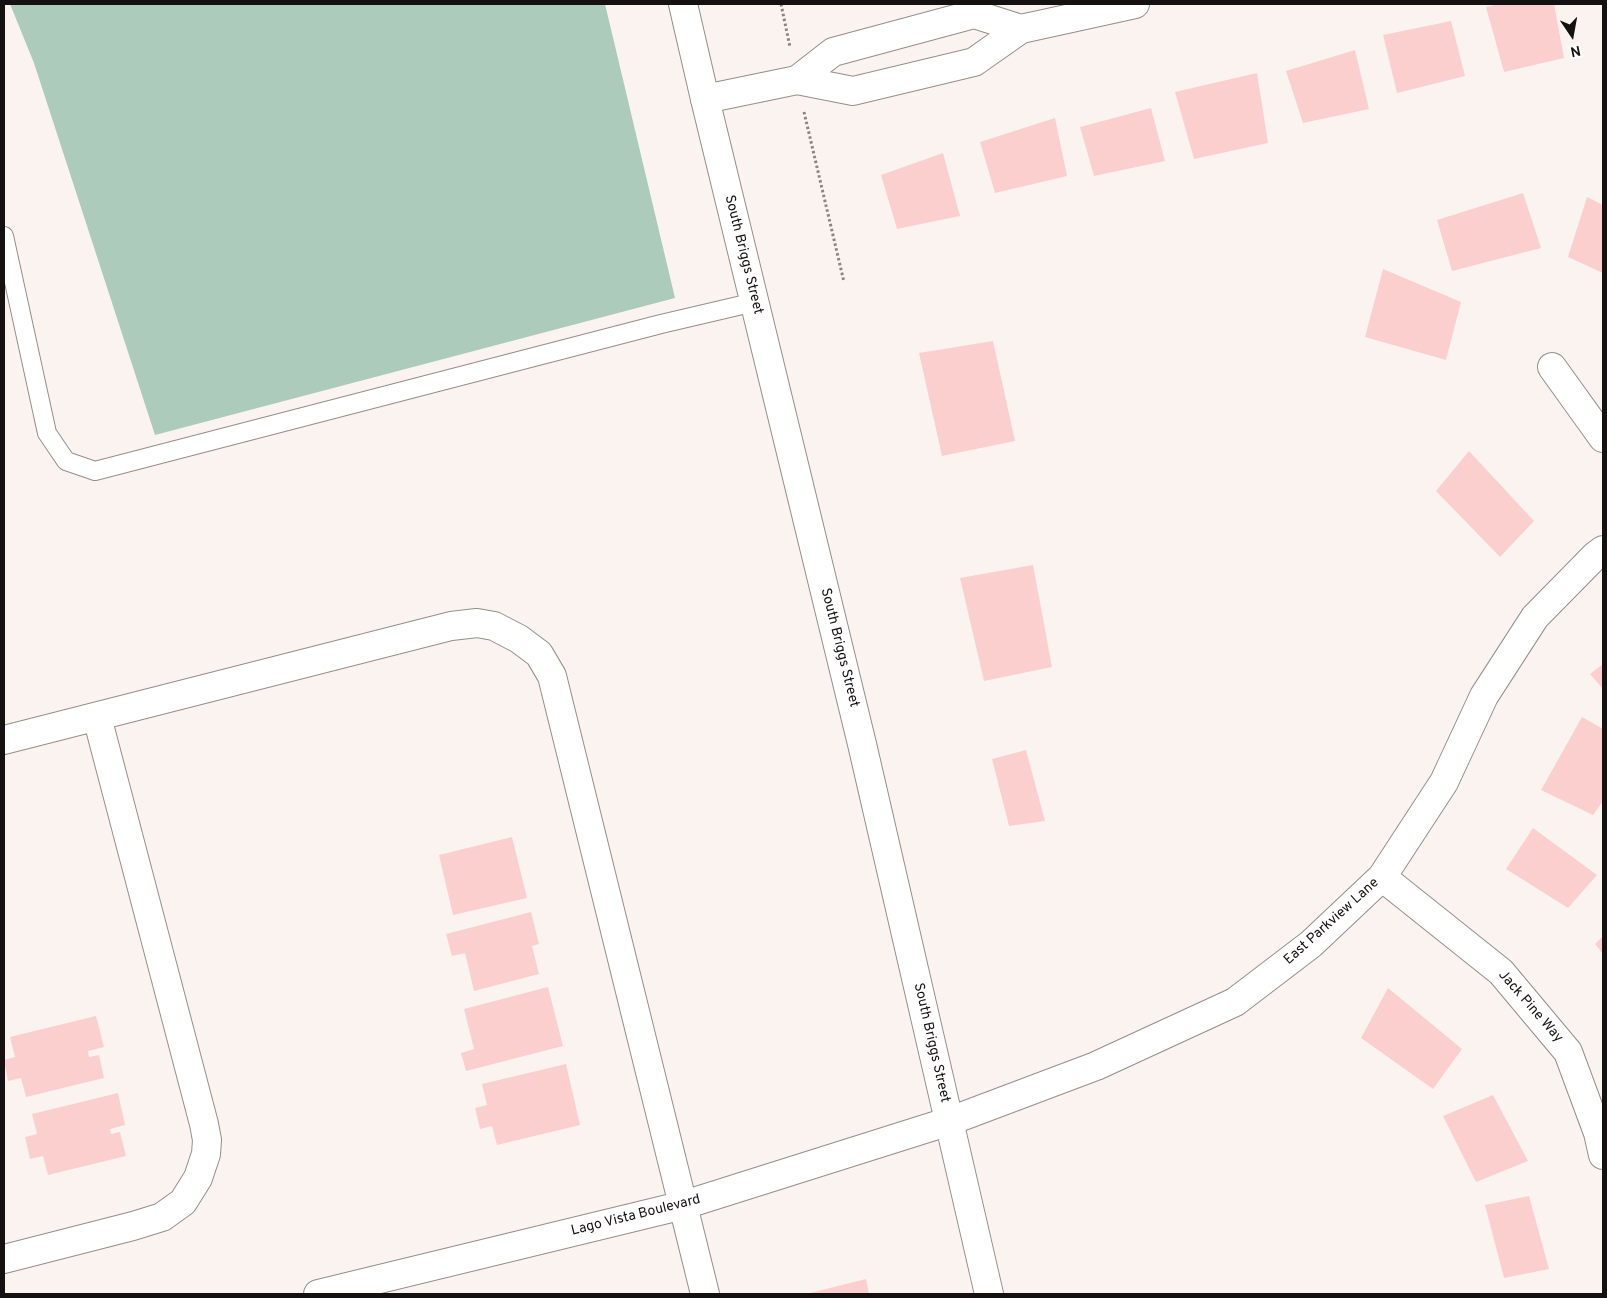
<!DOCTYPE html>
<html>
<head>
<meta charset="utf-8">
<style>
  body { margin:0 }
  #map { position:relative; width:1607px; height:1298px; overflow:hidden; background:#fbf3f0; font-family:Overpass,sans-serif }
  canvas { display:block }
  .frame { position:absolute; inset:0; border:5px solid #141110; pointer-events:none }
  .north { position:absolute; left:1547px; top:10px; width:50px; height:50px; -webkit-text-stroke:4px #fff; paint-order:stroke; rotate:168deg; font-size:14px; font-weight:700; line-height:20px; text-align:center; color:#141110 }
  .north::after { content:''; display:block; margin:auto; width:18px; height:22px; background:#141110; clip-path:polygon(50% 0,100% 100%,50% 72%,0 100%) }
</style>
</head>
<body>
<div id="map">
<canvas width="1607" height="1298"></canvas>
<div class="frame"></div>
<div class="north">N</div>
</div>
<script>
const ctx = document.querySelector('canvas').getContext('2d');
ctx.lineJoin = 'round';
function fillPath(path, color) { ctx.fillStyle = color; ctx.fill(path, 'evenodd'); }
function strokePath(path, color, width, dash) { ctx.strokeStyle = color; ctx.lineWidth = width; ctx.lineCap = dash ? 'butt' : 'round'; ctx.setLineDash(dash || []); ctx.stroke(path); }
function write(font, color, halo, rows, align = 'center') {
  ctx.font = font + ' Overpass,sans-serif'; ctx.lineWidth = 5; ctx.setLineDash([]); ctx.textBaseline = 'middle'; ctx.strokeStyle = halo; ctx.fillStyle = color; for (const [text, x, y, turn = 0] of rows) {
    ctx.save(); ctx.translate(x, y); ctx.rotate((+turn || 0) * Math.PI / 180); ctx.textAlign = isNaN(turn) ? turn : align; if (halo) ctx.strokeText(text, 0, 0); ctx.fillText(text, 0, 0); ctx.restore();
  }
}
fillPath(new Path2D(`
  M10,4H605L675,298L155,435L34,63Z`), '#accbbb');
fillPath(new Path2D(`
  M1498,4H1554L1564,58L1504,72L1486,7Z
  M1451,21L1465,76L1397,93L1383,35Z
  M1355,50L1369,109L1303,123L1286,71Z
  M1257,73L1268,143L1194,159L1175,92Z
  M1151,108L1165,161L1094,176L1080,127Z
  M1055,118L1067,176L995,193L980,142Z
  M943,153L960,216L897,229L881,175Z
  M1523,193L1541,248L1452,271L1437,220Z
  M1587,197L1603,205V273L1568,257Z
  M1383,269L1461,302L1446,360L1365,337Z
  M993,341L1015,441L942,456L919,353Z
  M1469,451L1534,521L1500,557L1436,491Z
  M1033,565L1052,667L984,681L960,578Z
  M1603,664V689L1590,674Z
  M1582,717L1603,729V801L1593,815L1541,790Z
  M1026,750L1045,821L1009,826L992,759Z
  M1533,828L1597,875L1568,908L1506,869Z
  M512,837L527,898L453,915L439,855Z
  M531,912L539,944L532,946L539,974L474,991L465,953L452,956L446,934Z
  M1603,936V954L1595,944Z
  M548,987L563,1046L466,1071L461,1053L474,1049L464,1009Z
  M1388,988L1462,1049L1433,1089L1361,1038Z
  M96,1016L104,1047L88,1051L89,1057L99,1055L104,1078L26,1097L21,1078L8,1081L4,1060L15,1057L10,1037Z
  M566,1064L580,1125L497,1145L492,1126L480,1129L475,1108L487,1105L482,1084Z
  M118,1093L125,1125L110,1129L111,1134L120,1132L126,1156L48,1175L43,1156L30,1159L25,1137L37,1134L32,1114Z
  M1493,1095L1528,1161L1476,1182L1443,1116Z
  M1529,1196L1549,1269L1504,1278L1485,1205Z
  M866,1279L869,1294H806Z`), '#fbcfcd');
const service = new Path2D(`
  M4,236L47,433L66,461L95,471L661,324L755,302`);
const minor = new Path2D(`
  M797,80L833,52L974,14L1021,29
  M705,99L797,80L853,91L974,62L1021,29L1135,4
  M1552,367L1603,438
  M4,740L451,626L477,623L494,626L519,639L539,654L552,676L705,1294
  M1382,877L1501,972L1568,1052L1598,1133L1603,1155
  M4,1259L133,1226L162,1217L183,1202L198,1178L206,1154L207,1140L204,1124L97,717
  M318,1294L684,1205L950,1121L1096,1066L1235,1002L1311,944L1382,877L1444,782L1484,696L1535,617L1595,556L1603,550`);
const tertiary = new Path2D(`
  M683,4L705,99L862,744L989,1294`);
strokePath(service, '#958e8b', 20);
strokePath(minor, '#958e8b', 30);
strokePath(tertiary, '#958e8b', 30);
strokePath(new Path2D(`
  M781,4L790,47
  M804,112L844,282`), '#8a8583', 3, [2.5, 2.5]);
strokePath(service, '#fff', 18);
strokePath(minor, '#fff', 28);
strokePath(tertiary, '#fff', 28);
write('14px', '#141110', '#fff', [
  ["South Briggs Street",743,255,76],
  ["South Briggs Street",839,648,76],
  ["East Parkview Lane",1332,922,-42],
  ["Jack Pine Way",1530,1007,49],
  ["South Briggs Street",931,1043,77],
  ["Lago Vista Boulevard",636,1216,-14]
]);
</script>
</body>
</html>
